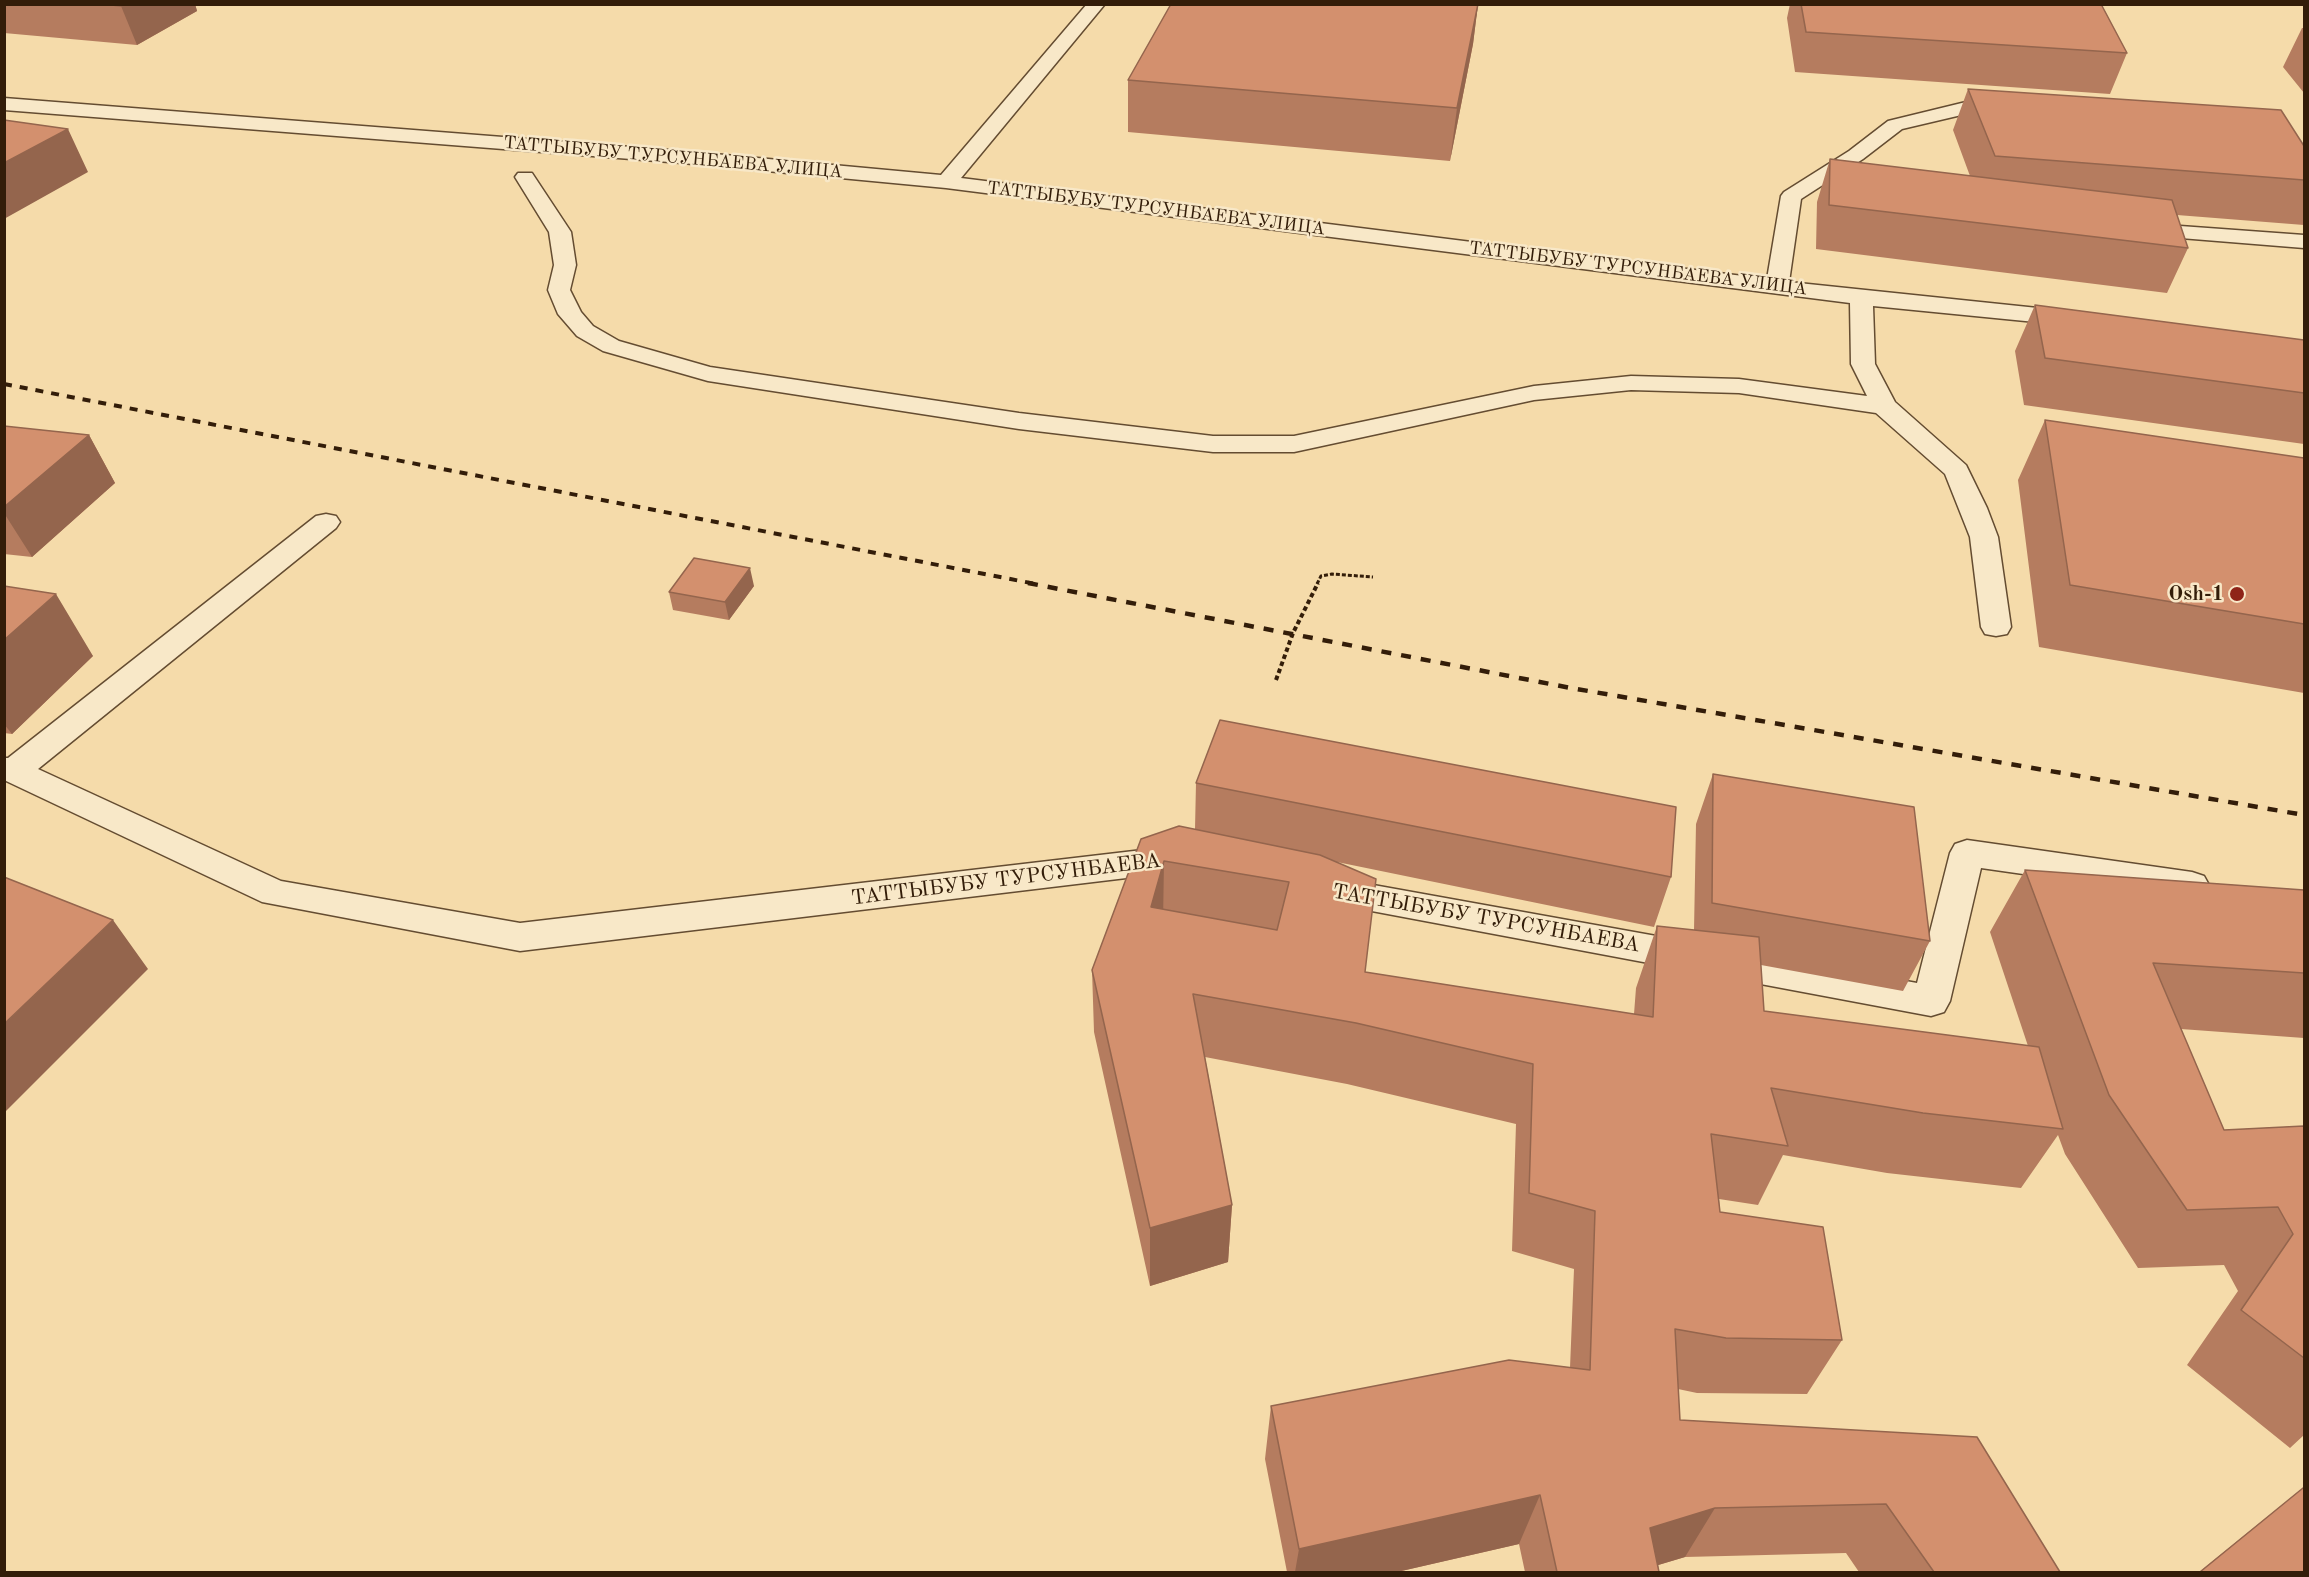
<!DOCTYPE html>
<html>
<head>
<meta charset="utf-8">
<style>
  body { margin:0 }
  #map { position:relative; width:2309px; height:1577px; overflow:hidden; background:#f5dbaa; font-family:"Old Standard TT",serif }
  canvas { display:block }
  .frame { position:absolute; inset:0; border:6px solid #331d09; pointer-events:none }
</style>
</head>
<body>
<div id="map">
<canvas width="2309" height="1577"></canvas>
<div class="frame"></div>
</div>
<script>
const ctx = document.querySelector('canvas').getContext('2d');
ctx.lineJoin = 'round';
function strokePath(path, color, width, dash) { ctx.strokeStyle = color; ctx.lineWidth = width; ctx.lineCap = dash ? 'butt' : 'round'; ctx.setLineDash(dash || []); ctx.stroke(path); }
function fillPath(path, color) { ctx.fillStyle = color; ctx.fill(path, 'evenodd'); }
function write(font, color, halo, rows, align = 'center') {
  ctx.font = font + ' "Old Standard TT",serif'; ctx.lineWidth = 5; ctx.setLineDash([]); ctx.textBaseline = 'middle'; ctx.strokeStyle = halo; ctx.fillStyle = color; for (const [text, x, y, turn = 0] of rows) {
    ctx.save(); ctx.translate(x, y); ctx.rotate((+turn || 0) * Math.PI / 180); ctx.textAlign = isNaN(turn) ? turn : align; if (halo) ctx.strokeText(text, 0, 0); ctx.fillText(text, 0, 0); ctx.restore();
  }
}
const minor = new Path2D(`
  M1087,4H1105L961,178L1767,279L1781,196L1784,192L1849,151L1888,121L1970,101L2013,100L2016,104L2013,108L1970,113L1902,129L1863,159L1801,199L1789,282L2076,312L2084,314L2088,319L2084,324L2076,326L1873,306L1875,364L1895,402L1966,465L1987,508L1998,537L2011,627L2007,634L1996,636L1985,634L1981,627L1970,537L1945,474L1876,413L1739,393L1631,390L1534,400L1294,452H1213L1019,429L708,381L603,351L577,336L558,314L548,290L554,265L549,232L515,177L518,173H532L571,232L576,265L570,290L581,312L593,326L619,341L710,367L1019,413L1213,436H1294L1534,386L1631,376L1739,379L1867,396L1851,364L1850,303L946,188L682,163L4,110V98L682,151L941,175Z
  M2139,223L2304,235V248L2131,234L2128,229L2131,224Z
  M326,514L336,516L340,522L336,528L38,769L281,881L520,923L1168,847L1187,853L1192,862L1187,871L1175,875L1168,873L520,951L262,902L4,780V758H8L316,516Z
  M1967,840L2192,872L2204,876L2209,885L2204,894L2192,898L1981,868L1950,1001L1944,1012L1931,1016L1329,903L1317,899L1311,890L1317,881L1329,877L1917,983L1950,853L1955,844Z`);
strokePath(minor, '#644c31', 3);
strokePath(new Path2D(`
  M1317,584L1321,576L1332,574L1373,577`), '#331d09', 3, [4, 2]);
strokePath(new Path2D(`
  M1276,680L1293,633L1318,583`), '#331d09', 4, [4.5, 3]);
fillPath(minor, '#f8e8c8');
strokePath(new Path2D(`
  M4,384L1036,584`), '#331d09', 4, [8, 8]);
strokePath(new Path2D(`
  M1028,583L1571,688L2304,815`), '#331d09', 4.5, [10, 10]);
fillPath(new Path2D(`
  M4,4H195L197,11L137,45L4,33Z
  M1171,4H1478L1473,44L1450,161L1128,132V80Z
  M1790,4H2101L2127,53L2110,94L1795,72L1787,18Z
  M2302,28H2304V93L2283,67Z
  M1968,89L2304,146V225L2177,215L2188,248L2167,293L1816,249L1817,202L1830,159L1970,176L1953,130Z
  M2035,305L2304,340V444L2024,405L2015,351Z
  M2045,420L2304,458V693L2039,647L2018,480Z
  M4,426L89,435L115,483L32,557L4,554Z
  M4,586L93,656L12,734L4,733Z
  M754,586L729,620L673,610L669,592Z
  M1713,774L1930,941L1903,991L1761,965L1764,1011L2028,1046L1990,932L2025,870L2304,890V1038L2181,1029L2224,1130L2304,1126V1435L2290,1448L2187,1365L2238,1291L2224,1265L2138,1268L2065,1154L2058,1135L2021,1188L1887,1173L1783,1155L1758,1205L1719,1199L1720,1212L1842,1340L1807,1394L1697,1393L1678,1389L1680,1420L2060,1572H1859L1846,1553L1685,1557L1658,1565L1659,1572H1525L1519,1544L1397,1572H1287L1265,1459L1271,1406L1570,1368L1574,1269L1512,1251L1516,1124L1347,1084L1205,1057L1232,1205L1228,1262L1150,1286L1094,1032L1092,970L1141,839L1195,829L1196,783L1671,877L1654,927L1337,862L1365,972L1634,1014L1636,988L1657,926L1694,930L1696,824Z
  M2303,1488L2304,1572H2199L2241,1538Z`), '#b57c5f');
fillPath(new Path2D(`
  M124,4H195L197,11L137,45L121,6Z
  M1478,4L1473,44L1450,161L1457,108Z
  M68,129L88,172L4,219V163Z
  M89,435L115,483L32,557L4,513V507Z
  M750,568L754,586L729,620L725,602Z
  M56,594L93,656L12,734L4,724V640Z
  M1164,861L1163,923L1151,907Z
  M113,920L148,969L4,1113V1024Z
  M1232,1205L1228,1262L1150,1286V1228Z
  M1540,1495L1519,1544L1397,1572H1295L1299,1549Z
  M1715,1508L1685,1557L1635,1572L1650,1528Z`), '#94654d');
const building = new Path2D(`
  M101,4H124L121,6Z
  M1171,4H1478L1457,108L1128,80Z
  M1801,4H2101L2127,53L1806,32Z
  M1968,89L2281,110L2304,146V180L1995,156Z
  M4,120L68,129L4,163Z
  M1830,159L2172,200L2188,248L1829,205Z
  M2035,305L2304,340V393L2045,358Z
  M2045,420L2304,458V624L2070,585Z
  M4,426L89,435L4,507Z
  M694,558L750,568L725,602L669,592Z
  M4,586L56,594L4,640Z
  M1220,720L1676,807L1671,877L1196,783Z
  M1713,774L1914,807L1930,941L1712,903Z
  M1179,826L1320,855L1376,879L1365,972L1653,1017L1657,926L1759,937L1764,1011L2039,1047L2063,1129L1923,1113L1771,1088L1788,1146L1711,1134L1720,1212L1823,1227L1842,1340L1726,1338L1675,1329L1680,1420L1977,1437L2060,1572H1934L1886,1504L1715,1508L1650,1528L1659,1572H1557L1540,1495L1299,1549L1271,1406L1509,1360L1590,1370L1595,1211L1529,1193L1533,1064L1356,1023L1193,994L1232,1205L1150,1228L1092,970L1141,839ZM1164,861L1289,882L1277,930L1151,907Z
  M2025,870L2304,890V973L2153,963L2224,1130L2304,1126V1358L2241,1310L2293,1234L2278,1207L2187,1210L2109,1095Z
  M4,877L113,920L4,1024Z
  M2303,1488L2304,1489V1572H2200Z`);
fillPath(building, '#d3906e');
strokePath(building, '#94654d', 1.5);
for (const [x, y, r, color] of [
  [2237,594,8,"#8f2418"]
]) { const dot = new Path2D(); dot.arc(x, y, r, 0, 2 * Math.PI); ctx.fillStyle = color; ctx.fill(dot); strokePath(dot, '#f8e8c8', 2); }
write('18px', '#331d09', '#f8e8c8', [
  ["ТАТТЫБУБУ ТУРСУНБАЕВА УЛИЦА",673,158,5],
  ["ТАТТЫБУБУ ТУРСУНБАЕВА УЛИЦА",1156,209,7],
  ["ТАТТЫБУБУ ТУРСУНБАЕВА УЛИЦА",1638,269,7]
]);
write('bold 21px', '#331d09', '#f8e8c8', [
  ["Osh-1",2224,594]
], 'right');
write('21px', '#331d09', '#f8e8c8', [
  ["ТАТТЫБУБУ ТУРСУНБАЕВА",1006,880,-7],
  ["ТАТТЫБУБУ ТУРСУНБАЕВА",1486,919,10]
]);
</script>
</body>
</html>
